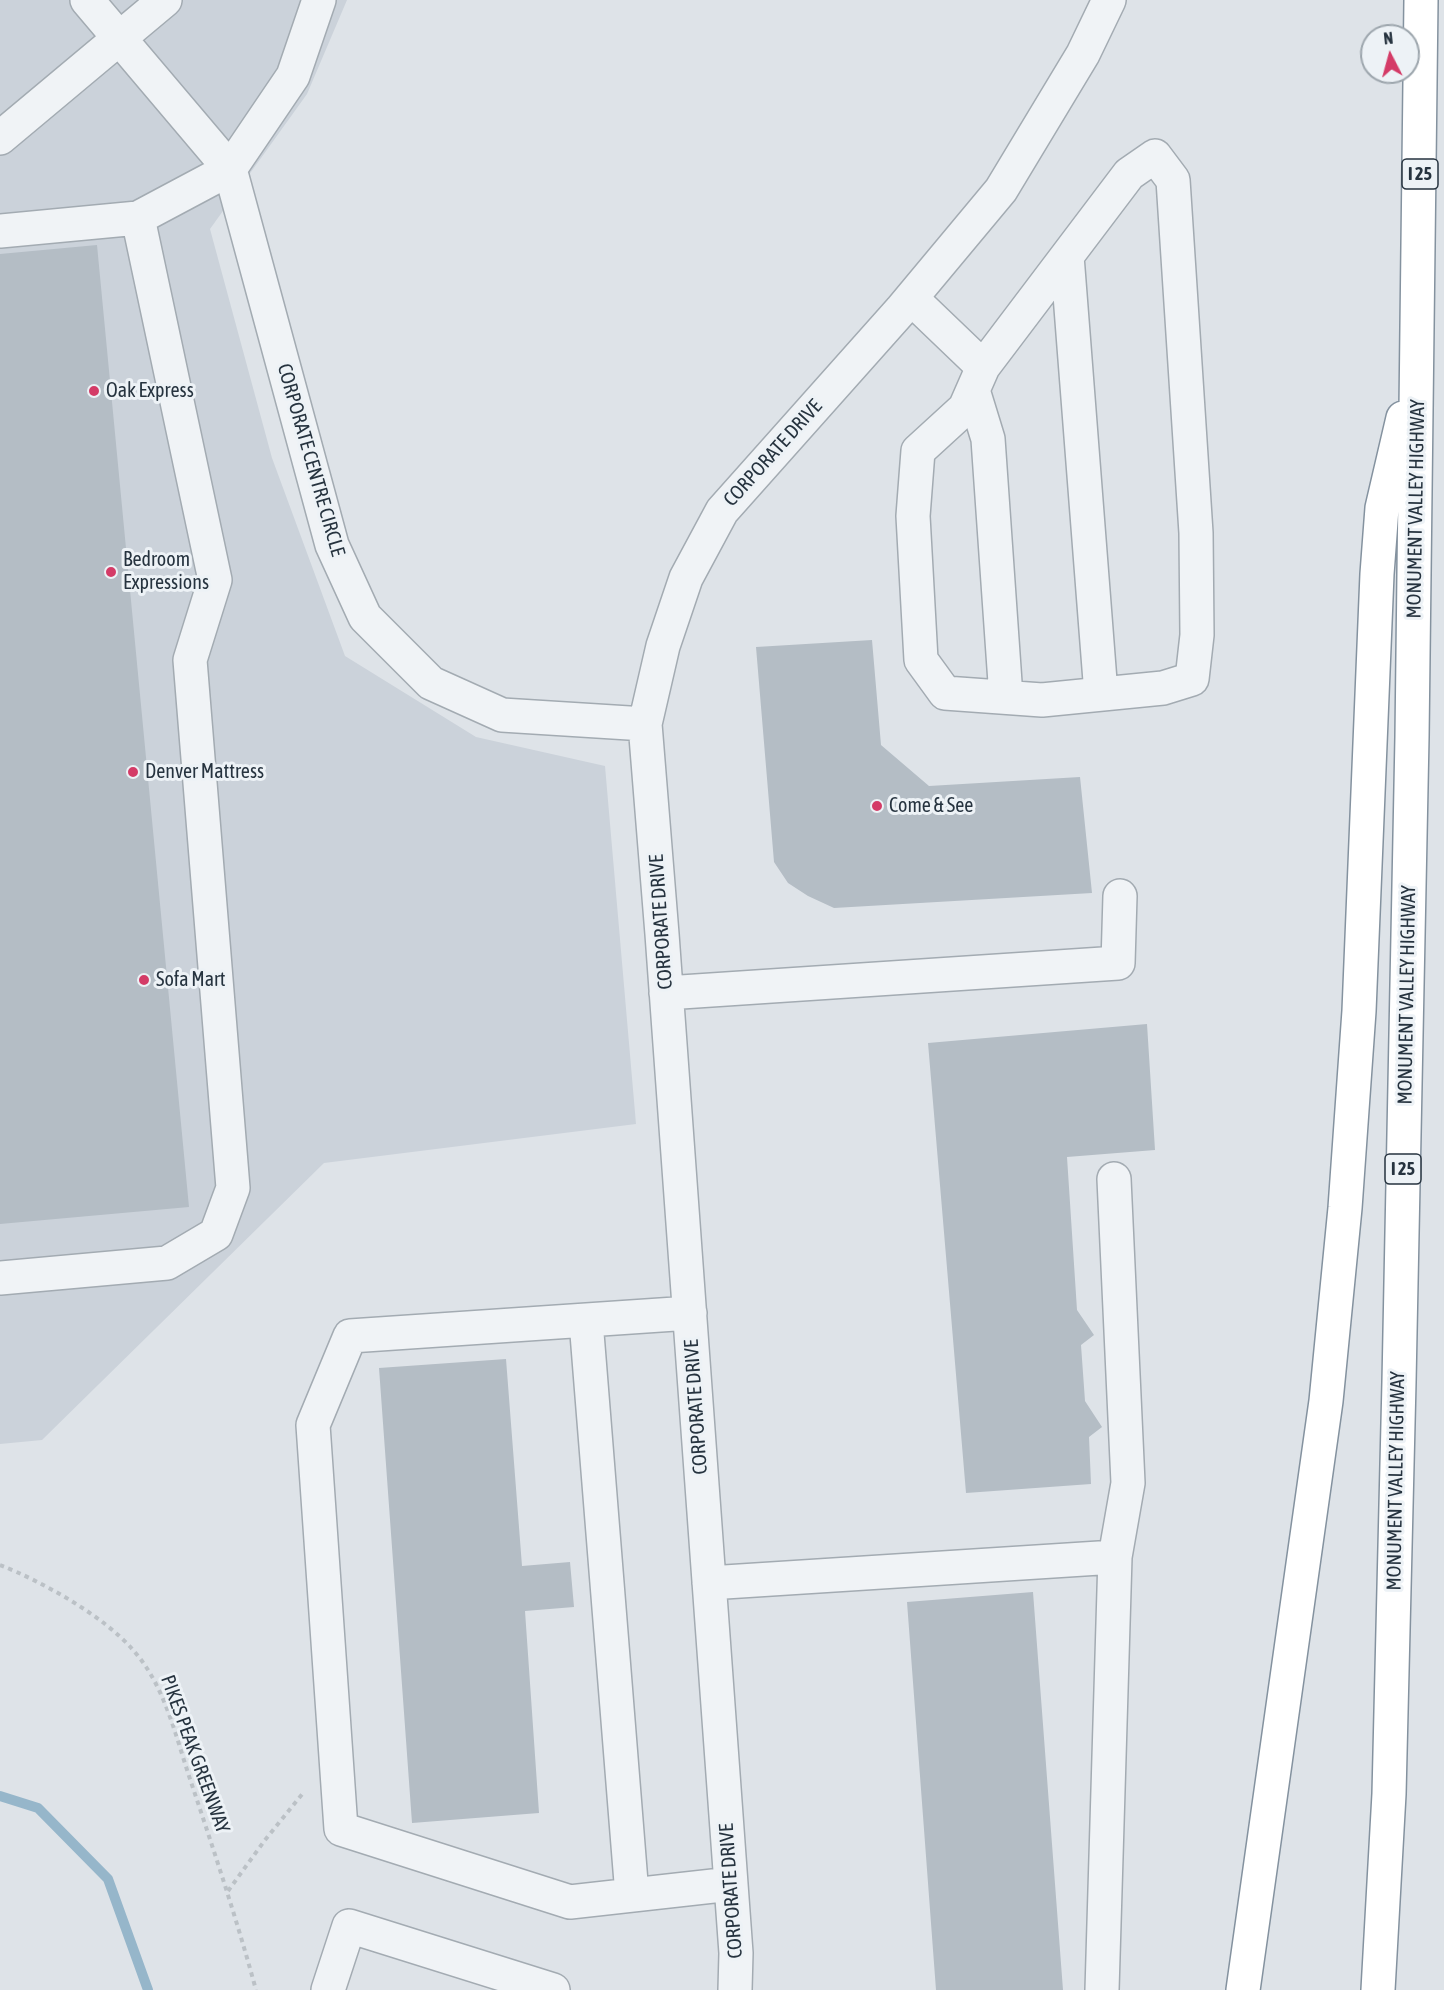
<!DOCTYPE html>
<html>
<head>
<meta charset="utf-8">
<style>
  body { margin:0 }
  #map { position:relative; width:1444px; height:1990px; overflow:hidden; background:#dee3e8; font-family:"Asap Condensed",sans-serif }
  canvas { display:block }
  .north { position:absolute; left:1360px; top:24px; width:60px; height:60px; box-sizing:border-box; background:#edf2f6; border:2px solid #9da6ad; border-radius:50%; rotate:354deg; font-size:16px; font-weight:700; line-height:24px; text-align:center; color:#26333f }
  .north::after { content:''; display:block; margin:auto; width:21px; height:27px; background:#d43b67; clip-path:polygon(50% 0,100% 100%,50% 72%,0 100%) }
</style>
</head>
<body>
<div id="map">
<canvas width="1444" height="1990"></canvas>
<div class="north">N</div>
</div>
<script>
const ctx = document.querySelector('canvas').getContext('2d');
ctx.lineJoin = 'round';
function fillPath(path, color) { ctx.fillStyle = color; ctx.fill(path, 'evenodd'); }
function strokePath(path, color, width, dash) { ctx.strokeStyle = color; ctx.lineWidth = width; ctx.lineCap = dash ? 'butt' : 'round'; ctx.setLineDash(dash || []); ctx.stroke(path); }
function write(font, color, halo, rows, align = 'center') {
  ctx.font = font + ' "Asap Condensed",sans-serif'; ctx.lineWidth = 6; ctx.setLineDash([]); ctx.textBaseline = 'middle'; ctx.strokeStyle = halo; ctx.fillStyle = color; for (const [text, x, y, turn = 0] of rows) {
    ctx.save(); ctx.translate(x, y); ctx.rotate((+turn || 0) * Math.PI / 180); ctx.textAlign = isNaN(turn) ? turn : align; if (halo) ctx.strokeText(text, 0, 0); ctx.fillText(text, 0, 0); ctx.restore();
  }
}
fillPath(new Path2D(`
  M0,0H347L307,94L210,229L272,458L345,656L476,737L605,766L636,1124L324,1163L42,1440L0,1444Z`), '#cbd2da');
strokePath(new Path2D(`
  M0,1796L38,1808L108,1879L148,1990`), '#96b6ca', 10);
fillPath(new Path2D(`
  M97,245L189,1207L0,1224V254Z
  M872,640L881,745L929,786L1080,777L1092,893L834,908L808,896L788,883L774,862L756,647Z
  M1147,1024L1155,1150L1067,1157L1077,1310L1094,1335L1081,1345L1085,1401L1102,1427L1089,1437L1091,1484L966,1493L928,1043Z
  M506,1359L522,1566L570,1562L574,1607L525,1611L539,1813L412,1823L379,1368Z
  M1033,1592L1063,1990H936L907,1602Z`), '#b4bdc5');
const minor = new Path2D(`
  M87,0L230,169L332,545L365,617L431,683L502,715L645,724
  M0,138L165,0
  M0,231L138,218L230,169L293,76L319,0
  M1067,256L1101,694
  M911,298L983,367L965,408L918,451L913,516L921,660L945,693L1042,700L1163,688L1192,679L1197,635L1196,533L1173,180L1155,156L1129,174L983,367
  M973,390L988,439L1006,697
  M666,993L1118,963L1120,896
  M1114,1179L1128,1483L1115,1557
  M0,1278L167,1263L216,1234L233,1188L190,660L215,580L138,218
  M690,1313L350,1336L313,1425L341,1829L570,1902L731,1884
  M586,1321L632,1895
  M709,1583L1115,1557L1102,1990
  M328,1990L349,1926L553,1990
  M735,1990L736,1953L662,934L645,724L663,646L686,578L722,511L901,310L1001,190L1083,54L1109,0`);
const highway = new Path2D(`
  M1243,1990L1326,1401L1345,1208L1359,1011L1377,574L1382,508L1403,418
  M1378,1990L1389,1794L1399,1382L1412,737L1421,0`);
strokePath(minor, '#a3abb2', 36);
strokePath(highway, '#84929f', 36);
strokePath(new Path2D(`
  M0,1565C41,1581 104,1616 133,1650C165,1685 176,1738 191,1782C214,1851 237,1920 256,1990
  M228,1891L265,1840L304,1792`), '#bbc1c6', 4, [4.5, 4.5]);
strokePath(minor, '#f0f3f6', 33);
strokePath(highway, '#fff', 33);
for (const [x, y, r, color] of [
  [94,391,6,"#d43b67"],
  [111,572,6,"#d43b67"],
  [133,772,6,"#d43b67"],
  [877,806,6,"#d43b67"],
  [144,980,6,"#d43b67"]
]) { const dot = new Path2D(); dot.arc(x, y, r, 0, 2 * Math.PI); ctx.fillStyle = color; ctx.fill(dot); strokePath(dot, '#edf2f6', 2); }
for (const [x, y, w] of [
  [1420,174,36],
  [1403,1169,36]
]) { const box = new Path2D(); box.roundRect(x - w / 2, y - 15, w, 30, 4.5); ctx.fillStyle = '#edf2f6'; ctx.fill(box); strokePath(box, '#26333f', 1.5); }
write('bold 18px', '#26333f', null, [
  ["I 25",1420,174],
  ["I 25",1403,1169]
]);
write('20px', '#26333f', '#edf2f6', [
  ["Oak Express",106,391],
  ["Bedroom",123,560],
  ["Expressions",123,583],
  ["Denver Mattress",145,772],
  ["Come & See",889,806],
  ["Sofa Mart",156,980]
], 'left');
write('20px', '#26333f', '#edf2f6', [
  ["CORPORATE DRIVE",773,453,-48],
  ["CORPORATE CENTRE CIRCLE",311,460,74],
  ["MONUMENT VALLEY HIGHWAY",1416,509,-89],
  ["CORPORATE DRIVE",661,922,-94],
  ["MONUMENT VALLEY HIGHWAY",1407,995,-89],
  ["CORPORATE DRIVE",696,1407,-94],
  ["MONUMENT VALLEY HIGHWAY",1396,1481,-89],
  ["PIKES PEAK GREENWAY",195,1754,70],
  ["CORPORATE DRIVE",731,1891,-94]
]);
</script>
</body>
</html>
